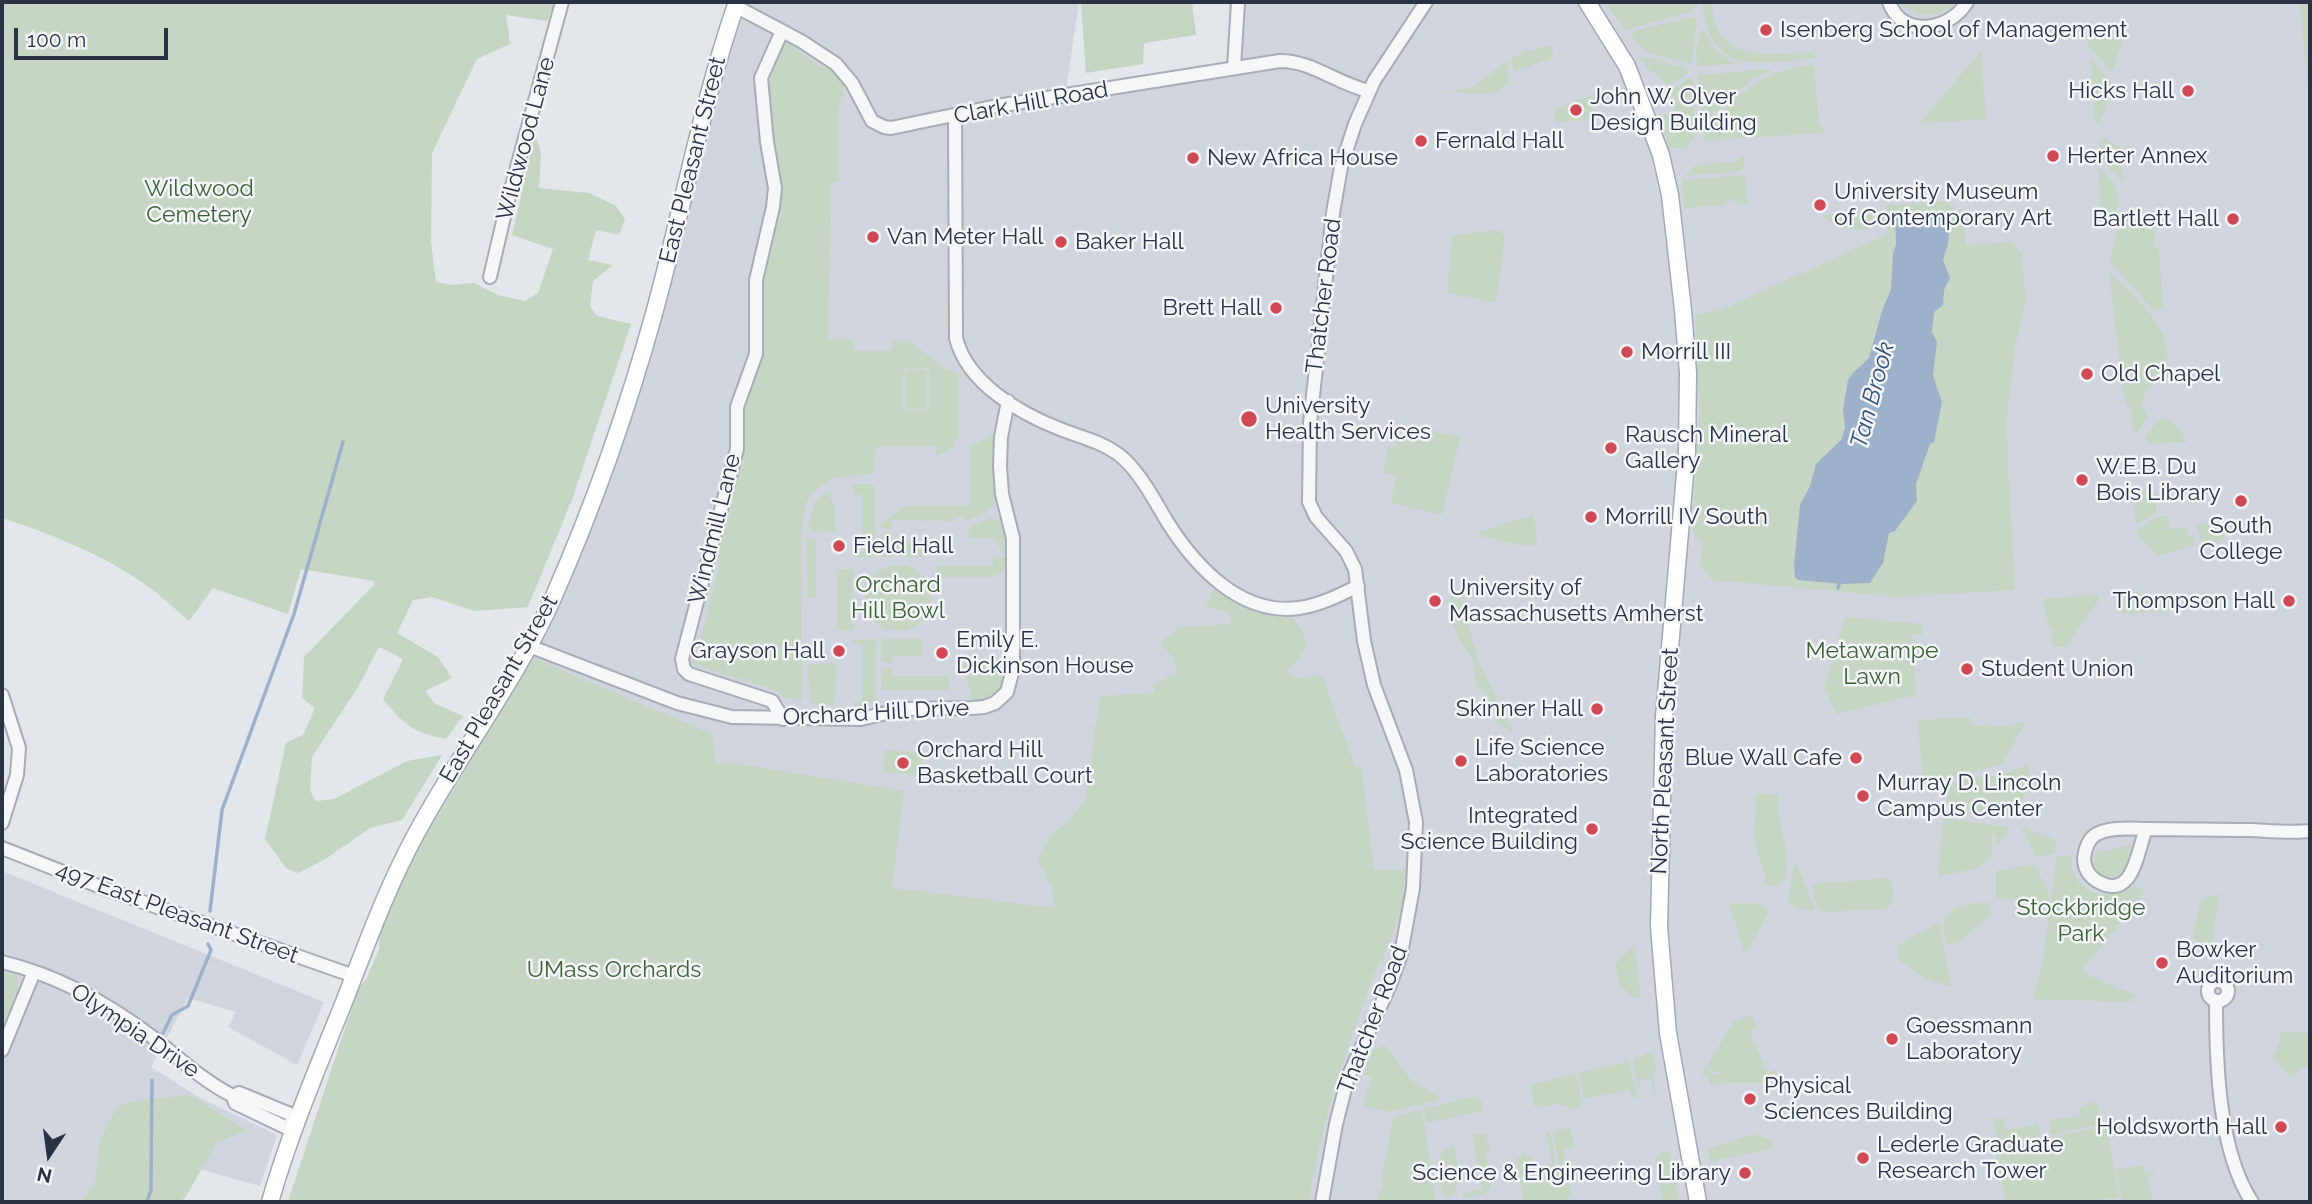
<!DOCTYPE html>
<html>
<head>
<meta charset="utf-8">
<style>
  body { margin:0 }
  #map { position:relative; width:2312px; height:1204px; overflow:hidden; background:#e3e6eb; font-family:Raleway,sans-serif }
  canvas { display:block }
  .frame { position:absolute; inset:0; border:4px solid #2a3244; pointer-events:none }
  .north { position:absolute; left:14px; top:1120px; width:70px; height:70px; -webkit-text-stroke:5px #f3f5f8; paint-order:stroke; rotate:193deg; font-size:19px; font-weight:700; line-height:28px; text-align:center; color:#2a3244 }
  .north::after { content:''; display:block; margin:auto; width:24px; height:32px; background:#2a3244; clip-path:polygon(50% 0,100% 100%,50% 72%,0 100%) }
  .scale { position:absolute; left:14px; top:28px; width:154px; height:32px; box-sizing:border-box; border:4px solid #2a3244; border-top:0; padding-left:9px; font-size:21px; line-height:24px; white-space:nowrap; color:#2a3244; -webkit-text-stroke:5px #f3f5f8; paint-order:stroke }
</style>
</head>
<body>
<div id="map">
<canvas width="2312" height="1204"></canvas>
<div class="frame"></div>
<div class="north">N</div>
<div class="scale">100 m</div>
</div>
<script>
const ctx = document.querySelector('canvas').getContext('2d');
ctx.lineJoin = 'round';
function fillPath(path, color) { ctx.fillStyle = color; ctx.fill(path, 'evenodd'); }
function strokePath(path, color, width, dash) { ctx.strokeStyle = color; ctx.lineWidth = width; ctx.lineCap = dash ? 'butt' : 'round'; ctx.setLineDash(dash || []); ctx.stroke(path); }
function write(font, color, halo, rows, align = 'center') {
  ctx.font = font + ' Raleway,sans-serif'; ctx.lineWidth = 5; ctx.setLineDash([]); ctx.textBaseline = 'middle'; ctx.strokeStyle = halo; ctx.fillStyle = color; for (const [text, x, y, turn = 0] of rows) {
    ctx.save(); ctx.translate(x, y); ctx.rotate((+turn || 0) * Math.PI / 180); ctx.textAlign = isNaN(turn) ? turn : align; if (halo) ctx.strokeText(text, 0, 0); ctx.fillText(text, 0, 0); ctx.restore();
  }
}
fillPath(new Path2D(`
  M746,2H1079L1064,103L1235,73L1243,2H2310V1202H288L355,998L358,988L366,980L379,950L380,931L410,862L544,638L603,495L626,432L666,301L720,84Z
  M2,871L324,1002L297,1065L228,1027L236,1012L188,998L151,1067L200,1098L277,1135L260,1186L167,1160L155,1202H2Z`), '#d1d5dd');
fillPath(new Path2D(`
  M2,2H543L554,5L547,21L506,15L510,44L477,59L432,153L431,241L436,282L452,285L474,283L498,295L525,301L538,293L553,249L512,235L535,133L541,154L539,188L589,193L616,206L625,219L619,235L596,230L588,260L613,265L593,281L590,306L597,316L631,324L573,497L528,607L474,611L432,597L413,600L397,633L438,657L452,678L425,691L434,703L463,716L446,739C414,733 404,725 383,699L403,659L379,647L358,687L312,757L310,791L316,801L334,799L407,761L442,755L402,820L370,828L327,858L298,873L286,868L265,839L286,743L303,735L315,708L302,698L304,657L374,585V581L301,569L288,614L213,588L189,621C173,607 157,592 139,580C98,553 49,533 2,518Z
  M1076,2H1192L1196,35L1144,43L1143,64L1086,73L1081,3Z
  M1605,2H1698L1696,7L1689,12L1625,30Z
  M1703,2H1712C1712,64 1772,54 1814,52L1815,58C1793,60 1769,65 1748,62C1719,60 1702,29 1703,2Z
  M1899,2H1956C1939,20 1916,19 1899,2Z
  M2300,2H2310V89H2308Z
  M1694,17L1697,18L1691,65L1647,52L1630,35L1634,31Z
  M1702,29L1716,50L1735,64L1697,66L1696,49Z
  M2092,37L2123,38L2112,72L2089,47L2088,42Z
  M787,41L792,42L797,50L820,67C832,65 839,76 845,84L839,105V181L831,182L828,339L853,340L855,351H891L893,340L909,341L944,368L959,374V435L951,449L939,455H936L935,446L876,447L873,474L832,478L812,493L805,505L801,534L802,700C789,700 784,699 775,690L695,665L692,662V658L696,659L720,562L712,559L742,405L755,371L758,287L778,207L765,79L782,43ZM929,368V410L903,411V369Z
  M1551,45L1554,57L1513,72L1512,58L1527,51Z
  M1981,51L1986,119L1919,124Z
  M1646,57L1686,68L1688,73L1668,86L1656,73L1647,69L1642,59Z
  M2091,58L2112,84L2110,97L2099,124L2094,119Z
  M1507,61L1509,84L1491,94L1449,92L1473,87Z
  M1814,65L1819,125L1828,132L1707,141L1703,137C1705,128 1713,122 1719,115C1744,87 1775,67 1814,65Z
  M1769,69L1770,71L1754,79L1735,93L1701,127L1698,75Z
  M1690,78L1692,79L1695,130C1681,119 1671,116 1675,98L1672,95V89Z
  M1597,93L1598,103H1592L1593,119L1555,122V109Z
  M1665,114L1669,115L1694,134V138L1686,148H1669L1660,119Z
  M2102,136L2120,147L2123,183L2101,158L2097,150Z
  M1744,157V166L1740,171L1685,176L1695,165L1736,162L1739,158Z
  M2098,166C2112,180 2125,194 2115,214H2108L2101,207Z
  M1745,175L1747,203L1737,204L1730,198L1724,205L1684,208L1682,180Z
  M1946,201L1963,215V221L1961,222L1964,224L1966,245L2012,242L2021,253L2026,300L2015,346L2006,424L2015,590L1898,597L1712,580L1700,566L1703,541L1694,536L1692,528L1699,412L1696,314L1717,311L1730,306L1888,234L1887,222C1867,234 1839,232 1822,215L1876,211L1886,219V205Z
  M2119,220C2134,220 2145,220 2155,231L2154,246L2159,249L2163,306L2158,312L2151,308L2110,262Z
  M1494,230L1502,232L1505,238L1496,300L1490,302L1447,292L1452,236Z
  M2109,271C2128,291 2155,312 2164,339C2168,351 2168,365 2169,378C2149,382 2134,397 2148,417L2137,432H2133L2131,407L2127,406L2123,389Z
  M905,370H927V409H905Z
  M2165,419C2173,421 2185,435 2186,442L2151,444L2146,441V436L2157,422Z
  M1408,425L1460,437L1442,515L1391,503L1396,476L1383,472L1388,447L1395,448L1398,437L1405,439Z
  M992,435L995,436C994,448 998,498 994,504C988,513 974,517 964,521L962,517H954L953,521L892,520L891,529H884L881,525L883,523L906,506L970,505V446Z
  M853,484H872L875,487V555L873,557H853V552H862V495H854Z
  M2133,484L2156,495V513L2136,524Z
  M828,491L835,508V531L811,532L808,527C811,512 814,500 828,491Z
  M1532,515L1535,519L1537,545H1519L1480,536L1479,532Z
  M2158,516H2168L2169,529L2187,528L2188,536H2193L2195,545L2158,556L2145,541L2143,542L2137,531Z
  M992,518L1002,523L1007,532L1005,533L1006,553H1002L995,538H968C967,525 980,521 992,518Z
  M2231,523L2221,541L2202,544L2196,524Z
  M884,532H891L892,541H921L922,557H883L881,555V535Z
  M809,539L835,540H816V597H808L807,542Z
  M993,557H1006L1005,570L993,577H939L936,575V566H993Z
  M865 598a33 33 0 1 1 66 0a33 33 0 1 1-66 0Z
  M837,569H853V630H837Z
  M1461,588L1469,628L1479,664L1512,730L1510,731L1499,724L1487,693L1477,687L1473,659L1460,640L1453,624L1449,623C1447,608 1446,596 1461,588Z
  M1214,589L1256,613L1293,618C1312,645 1310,646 1288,671L1295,678L1322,675L1355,767L1361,765L1374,870H1406L1401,911L1383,958L1378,964C1349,1041 1321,1120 1309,1202H288L355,998L358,988L366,980L379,950L380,931L410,862L533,658L712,734L716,763L740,764L904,791L892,888L1055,908L1052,888L1038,860L1050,835L1068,822L1086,799L1094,738L1093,727L1096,726L1100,697L1155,692L1152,685L1178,673L1173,657L1160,644L1180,627L1232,624L1230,613L1206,606Z
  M2139,593L2142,594L2184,610L2123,614L2124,595Z
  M2094,595L2098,596V601L2066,647H2053L2051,627H2049L2043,600L2047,598Z
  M1845,617L1922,624V635L1912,634L1916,695L1836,714L1824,688Z
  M873,639L876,642L875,702L860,710H854V702L862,701V645L853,644V640Z
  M883,639H922L921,656H892V664L881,661V642Z
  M980,658L1005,660C1003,687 1000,698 972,703L970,687L957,661H980Z
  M832,662L837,667L834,706L810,703L808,665Z
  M884,668H892V676H949V690H882L881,671Z
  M1970,717L1972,726L1990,724L1991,727L2013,726L2014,723H2025L2002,764L1923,785L1918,720Z
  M885,750L923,753L921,775L883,772Z
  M2029,765V787L2015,816L1948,808L1947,785L1979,776L1980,779L2012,772V770Z
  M1756,793L1778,795C1776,824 1793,852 1784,880L1775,886L1765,885V876L1754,840Z
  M1943,818L2009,827L2008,831L1998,846L1995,833H1992V854L1983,865L1977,868L1938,877Z
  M2024,827L2056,841L2055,854L2036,857L2022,829Z
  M2131,845L2133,847L2130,864L2121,876L2106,878C2094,873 2092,865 2095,853Z
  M2071,855C2071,896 2106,902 2136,886L2145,892L2081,971L2118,989L2138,995L2129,1002L2033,999L2043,960L2057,856Z
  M1795,862L1814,907L1813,911L1794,907L1788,901Z
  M2034,864L2049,894L2047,905L1996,898V871Z
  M1889,878C1893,889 1897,902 1885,909L1825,912C1815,907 1814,895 1813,884Z
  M2219,893L2211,953H2209L2194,938L2193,933L2201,901Z
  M1989,903L1991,914L1959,942L1948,945C1946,939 1942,928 1944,922C1950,903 1975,903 1989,903Z
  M1729,904C1742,903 1760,901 1770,911L1745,954Z
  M1936,923L1939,924L1951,987L1926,979L1898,959L1897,946L1921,932L1922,934Z
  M1634,945L1641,995L1635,999L1620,985L1615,965Z
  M2,971L17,977L18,987L2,1034Z
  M1752,1014L1757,1028L1751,1031L1750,1034C1755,1041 1762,1062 1767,1073L1776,1070L1778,1075L1760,1083H1725L1711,1085L1707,1075L1701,1074L1705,1068L1714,1075L1721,1074L1720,1072H1715L1707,1066L1734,1021H1739Z
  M2280,1032L2310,1033V1062L2291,1077L2273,1058L2280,1042Z
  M1385,1045L1411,1080L1443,1099L1391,1112L1363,1106L1371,1077L1363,1074L1374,1050Z
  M1650,1053L1653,1055L1656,1071L1652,1072L1656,1094L1650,1095L1653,1092L1651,1078L1639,1080L1640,1086L1638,1087L1633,1062L1634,1059Z
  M1629,1061L1637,1097L1632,1098L1630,1090L1584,1099L1579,1073Z
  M1576,1074L1582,1107L1570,1109L1568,1105L1561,1106L1560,1103L1535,1108L1530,1085Z
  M190,1095L247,1131L217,1142L185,1198L179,1202H80L95,1184L100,1141L117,1106L138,1100Z
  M1475,1096L1481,1100L1482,1111L1426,1123L1424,1109Z
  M2092,1102L2099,1106L2100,1124L2051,1135L2049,1121L2080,1115L2079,1108Z
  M1419,1110L1422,1112L1436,1202H1376L1379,1191H1382L1383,1182L1381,1181L1393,1118Z
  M2001,1118L2004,1120L2006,1130L2038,1124L2041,1136L2006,1143L1999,1142L1992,1120Z
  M2106,1126L2119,1197L2088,1202H2006L1995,1148Z
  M1570,1127L1575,1147L1563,1151L1566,1167L1560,1168L1553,1132Z
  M1546,1131L1551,1135L1556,1169L1523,1177L1519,1176L1516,1158L1522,1157V1154L1526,1153L1527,1158L1531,1157L1534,1168L1552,1164Z
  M1472,1132L1475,1135L1486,1134L1490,1153L1486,1154L1488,1169L1491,1170C1493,1196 1487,1194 1464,1198L1461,1187L1463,1193L1482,1190Z
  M1753,1134L1771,1140L1773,1149L1717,1160V1162L1710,1164L1708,1149Z
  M1454,1146L1461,1184L1456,1185L1457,1193L1447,1198L1442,1193L1437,1161L1446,1148Z
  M1663,1151L1670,1153L1679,1202H1663L1655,1160Z
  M2143,1165L2145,1174L2153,1172L2154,1175L2147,1176L2153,1202H2122L2116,1170Z
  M1567,1170L1571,1195L1568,1196L1570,1202H1524L1520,1180Z`), '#c7d5c4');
fillPath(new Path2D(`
  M1942,214L1950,223L1948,244L1943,260L1950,278L1944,290L1943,305L1934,312L1932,332L1937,342L1933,376L1942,402L1934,442L1930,444L1916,484L1917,501L1895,531L1889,533L1883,563L1870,583L1843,584L1798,580L1795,577L1794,564L1800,505L1810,486L1816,464L1841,440L1845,428L1843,409L1848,380L1853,373L1869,358L1882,311L1891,289L1893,253L1896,245L1895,218Z`), '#9eb1cb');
strokePath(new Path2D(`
  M1838,588L1841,578
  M210,911L222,810L294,614L343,442
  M162,1035L172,1015L188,1006L211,950L208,944
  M147,1202L151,1190L152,1080`), '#9eb1cb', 3.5);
const minor = new Path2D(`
  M1889,2C1902,39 1950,31 1967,2
  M735,6L801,41L836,64L852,83L872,121L884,127L891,128L997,106L1280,61C1313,61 1337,84 1369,91
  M782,31L761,78L767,142L775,188L773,207L756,280V354L737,407V449L682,659L684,669L689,674L772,701L783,719
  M1234,67L1238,2
  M955,116L956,338C967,383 1019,413 1060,429C1080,437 1100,441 1118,454C1140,471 1154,500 1168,523C1196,567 1241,616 1299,608C1320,605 1340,595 1358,586
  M490,277L507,204L562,2
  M529,646L677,703L732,717L861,719L903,709L972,708L984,707L995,703L1007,692L1013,669V538L1002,494L1000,466L1001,437L1008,401
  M2,695L19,748L17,775L2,823
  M2146,829C2137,851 2134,902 2097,881C2089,876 2084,868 2084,858C2085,850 2088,840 2095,835C2109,826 2133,829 2148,829C2183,829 2217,830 2251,830C2271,831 2291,833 2310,831
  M2,848L106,889L354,976
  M2,962C56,975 106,1002 151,1036C178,1057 203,1081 233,1096L235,1103L285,1127L295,1125L290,1114L239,1093L233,1096
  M2208 991a10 10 0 1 1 20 0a10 10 0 1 1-20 0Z
  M2216,1001C2216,1062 2218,1150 2252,1202
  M2,1050L34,972
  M1322,1202L1336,1124L1348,1077L1390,985L1401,954L1413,888L1416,822L1406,770L1374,685L1364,641L1355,569L1346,551L1316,517L1309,502L1310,423L1333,213L1341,167L1355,124L1374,81L1426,2`);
const major = new Path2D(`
  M1587,2L1627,66L1661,155L1670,195L1683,310L1688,373L1687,451L1664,717L1659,927L1668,1033L1698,1202
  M270,1202C289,1136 316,1071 342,1007C365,949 386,889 416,834C459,754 516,681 553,598C594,505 628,408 655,310C683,207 702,102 737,2`);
strokePath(minor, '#a8acb6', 16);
strokePath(major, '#a2a9b7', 19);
strokePath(minor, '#f6f7f9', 12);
strokePath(major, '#fff', 16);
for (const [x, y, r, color] of [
  [1766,30,7,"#d04853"],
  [2188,91,7,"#d04853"],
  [1576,110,7,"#d04853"],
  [1421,141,7,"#d04853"],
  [2053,156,7,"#d04853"],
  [1193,158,7,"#d04853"],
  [1820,205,7,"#d04853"],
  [2233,219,7,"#d04853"],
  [873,237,7,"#d04853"],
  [1061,242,7,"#d04853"],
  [1276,308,7,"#d04853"],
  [1627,352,7,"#d04853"],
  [2087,374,7,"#d04853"],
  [1249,419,9,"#d04853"],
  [1611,448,7,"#d04853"],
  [2082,480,7,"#d04853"],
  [2241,501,7,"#d04853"],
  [1591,517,7,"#d04853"],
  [839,546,7,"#d04853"],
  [1435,601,7,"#d04853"],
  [2289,601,7,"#d04853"],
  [839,651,7,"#d04853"],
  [942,653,7,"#d04853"],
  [1967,669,7,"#d04853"],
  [1597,709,7,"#d04853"],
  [1856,758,7,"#d04853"],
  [1461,761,7,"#d04853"],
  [903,763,7,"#d04853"],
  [1863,796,7,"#d04853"],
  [1592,829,7,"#d04853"],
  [2162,963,7,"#d04853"],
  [1892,1039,7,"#d04853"],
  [1750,1099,7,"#d04853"],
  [2281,1127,7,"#d04853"],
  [1863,1158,7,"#d04853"],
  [1745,1173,7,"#d04853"]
]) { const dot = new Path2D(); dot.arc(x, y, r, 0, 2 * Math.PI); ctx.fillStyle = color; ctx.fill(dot); strokePath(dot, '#f3f5f8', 2.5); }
write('23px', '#2a3244', '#f3f5f8', [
  ["Isenberg School of Management",1780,30],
  ["Hicks Hall",2174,91,"right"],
  ["John W. Olver",1590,97],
  ["Design Building",1590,123],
  ["Fernald Hall",1435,141],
  ["Herter Annex",2067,156],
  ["New Africa House",1207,158],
  ["University Museum",1834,192],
  ["of Contemporary Art",1834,218],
  ["Bartlett Hall",2219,219,"right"],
  ["Van Meter Hall",887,237],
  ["Baker Hall",1075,242],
  ["Brett Hall",1262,308,"right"],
  ["Morrill III",1641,352],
  ["Old Chapel",2101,374],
  ["University",1265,406],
  ["Health Services",1265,432],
  ["Rausch Mineral",1625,435],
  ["Gallery",1625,461],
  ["W.E.B. Du",2096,467],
  ["Bois Library",2096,493],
  ["Morrill IV South",1605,517],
  ["South",2241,526,"center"],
  ["College",2241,552,"center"],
  ["Field Hall",853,546],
  ["University of",1449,588],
  ["Massachusetts Amherst",1449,614],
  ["Thompson Hall",2275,601,"right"],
  ["Emily E.",956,640],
  ["Dickinson House",956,666],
  ["Grayson Hall",825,651,"right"],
  ["Student Union",1981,669],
  ["Skinner Hall",1583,709,"right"],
  ["Life Science",1475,748],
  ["Laboratories",1475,774],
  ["Orchard Hill",917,750],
  ["Basketball Court",917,776],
  ["Blue Wall Cafe",1842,758,"right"],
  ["Murray D. Lincoln",1877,783],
  ["Campus Center",1877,809],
  ["Integrated",1578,816,"right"],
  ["Science Building",1578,842,"right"],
  ["Bowker",2176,950],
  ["Auditorium",2176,976],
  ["Goessmann",1906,1026],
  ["Laboratory",1906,1052],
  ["Physical",1764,1086],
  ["Sciences Building",1764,1112],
  ["Holdsworth Hall",2267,1127,"right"],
  ["Lederle Graduate",1877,1145],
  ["Research Tower",1877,1171],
  ["Science & Engineering Library",1731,1173,"right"]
], 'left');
write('23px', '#2a3244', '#f3f5f8', [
  ["Clark Hill Road",1031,103,-10],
  ["Wildwood Lane",526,139,-75],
  ["East Pleasant Street",693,160,-76],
  ["Thatcher Road",1324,296,-83],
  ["Windmill Lane",715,529,-76],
  ["East Pleasant Street",499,689,-60],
  ["Orchard Hill Drive",876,713,-3],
  ["North Pleasant Street",1665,761,-87],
  ["497 East Pleasant Street",177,913,20],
  ["Thatcher Road",1373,1020,-69],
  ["Olympia Drive",135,1031,34]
]);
write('23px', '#3c6037', '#f3f5f8', [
  ["Wildwood",199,189],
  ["Cemetery",199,215],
  ["Orchard",898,585],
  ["Hill Bowl",898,611],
  ["Metawampe",1872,651],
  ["Lawn",1872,677],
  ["Stockbridge",2081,908],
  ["Park",2081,934],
  ["UMass Orchards",614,970]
]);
write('italic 24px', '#344e79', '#f3f5f8', [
  ["Tan Brook",1873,395,-75]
]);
</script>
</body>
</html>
